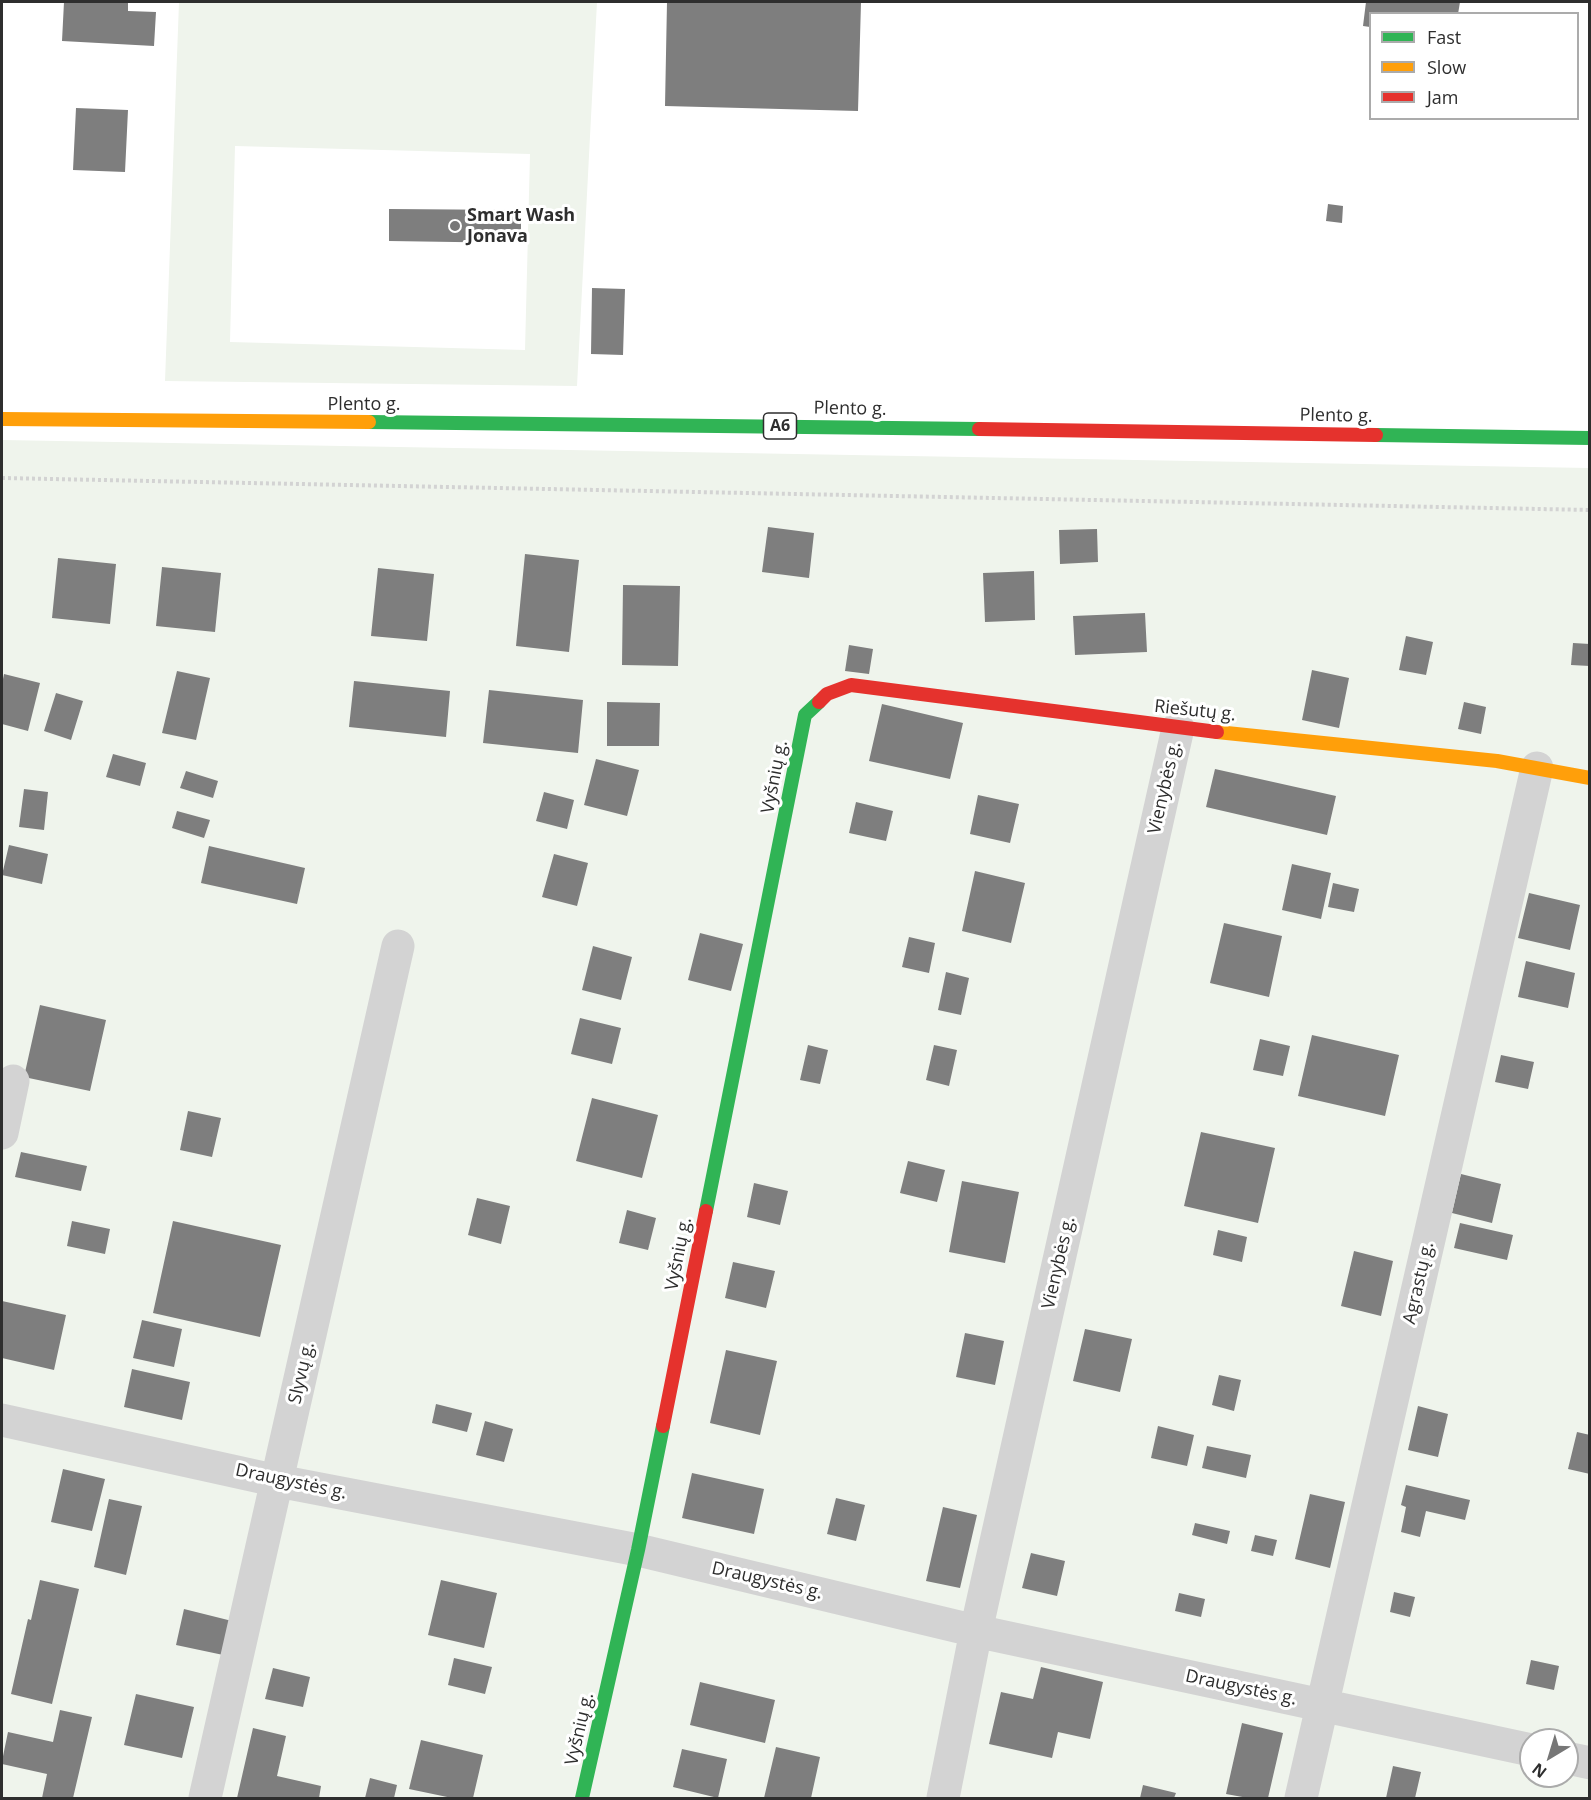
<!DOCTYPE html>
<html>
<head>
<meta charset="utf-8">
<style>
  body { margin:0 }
  #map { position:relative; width:1591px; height:1800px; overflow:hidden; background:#fff; font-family:"Open Sans",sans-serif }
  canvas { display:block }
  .frame { position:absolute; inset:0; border:3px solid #2e2e2e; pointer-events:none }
  .legend { position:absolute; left:1369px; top:12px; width:210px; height:108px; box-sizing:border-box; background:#fff; border:2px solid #ababab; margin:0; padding:8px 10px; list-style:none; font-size:18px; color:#2e2e2e }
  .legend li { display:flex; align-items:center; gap:12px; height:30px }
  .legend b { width:30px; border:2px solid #ababab }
  .north { position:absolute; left:1519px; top:1728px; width:60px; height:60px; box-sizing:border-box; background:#fff; border:2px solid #ababab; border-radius:50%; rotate:218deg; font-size:16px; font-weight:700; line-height:24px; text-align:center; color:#2e2e2e }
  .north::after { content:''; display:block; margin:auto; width:21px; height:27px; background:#777; clip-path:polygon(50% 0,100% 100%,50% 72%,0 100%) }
</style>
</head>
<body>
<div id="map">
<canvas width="1591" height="1800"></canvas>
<div class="frame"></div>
<ul class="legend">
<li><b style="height:8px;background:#30b455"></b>Fast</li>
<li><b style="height:8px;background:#ff9f0a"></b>Slow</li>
<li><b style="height:8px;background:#e5322d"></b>Jam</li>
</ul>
<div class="north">N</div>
</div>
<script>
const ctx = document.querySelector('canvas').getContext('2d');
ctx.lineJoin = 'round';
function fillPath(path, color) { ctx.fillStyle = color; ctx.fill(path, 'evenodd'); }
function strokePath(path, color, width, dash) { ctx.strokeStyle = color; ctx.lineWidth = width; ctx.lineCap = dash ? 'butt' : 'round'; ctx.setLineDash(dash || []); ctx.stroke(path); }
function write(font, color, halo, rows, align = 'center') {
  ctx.font = font + ' "Open Sans",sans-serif'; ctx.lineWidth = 6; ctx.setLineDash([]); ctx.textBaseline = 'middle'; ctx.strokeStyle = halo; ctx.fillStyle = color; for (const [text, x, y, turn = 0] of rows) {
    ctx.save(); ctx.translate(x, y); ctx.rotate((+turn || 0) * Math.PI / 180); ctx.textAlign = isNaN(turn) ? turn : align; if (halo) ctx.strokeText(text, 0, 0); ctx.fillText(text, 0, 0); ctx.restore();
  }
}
fillPath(new Path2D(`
  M179,2H597L577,386L165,381ZM235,146L530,154L525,350L230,342Z
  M2,440L1589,468V1798H2ZM1531,1740H1567V1776H1531Z`), '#eff4ec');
fillPath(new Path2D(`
  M64,2H128V11L156,12L154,46L62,41Z
  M667,2H861L858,111L665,106Z
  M1366,2H1460L1458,14H1370V27L1363,26Z
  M76,108L128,110L125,172L73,170Z
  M1328,204L1343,206L1342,223L1326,221Z
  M389,209L521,210V243L389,241Z
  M592,288L625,289L623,355L591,354Z
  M768,527L814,533L809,578L762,572Z
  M1097,529L1098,562L1060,564L1059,530Z
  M525,554L579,560L569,652L516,646Z
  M58,558L116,564L110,624L52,618Z
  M162,567L221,573L215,632L156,626Z
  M378,568L434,574L427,641L371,636Z
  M1034,571L1035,620L985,622L983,573Z
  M623,585L680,586L678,666L622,665Z
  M1145,613L1147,652L1075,655L1073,616Z
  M1406,636L1433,642L1426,675L1399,670Z
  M1573,643L1590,644V666L1571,665Z
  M849,645L873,649L869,674L845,671Z
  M1312,670L1349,678L1339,728L1302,720Z
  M177,671L210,678L196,740L162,733Z
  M4,674L40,683L28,731L2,724V684Z
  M354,681L450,691L446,737L349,727Z
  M489,690L583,700L578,753L483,743Z
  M56,693L83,701L71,740L44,731Z
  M607,702L660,703L659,746H607Z
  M1464,702L1486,707L1481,734L1458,729Z
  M882,704L963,723L950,779L869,761Z
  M113,754L146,763L140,786L106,777Z
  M596,759L639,770L627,816L584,805Z
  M1215,769L1336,796L1327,835L1206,807Z
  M186,771L218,781L213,798L180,788Z
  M24,789L48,792L44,830L19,827Z
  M544,792L574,800L567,829L536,821Z
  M978,795L1019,804L1010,843L970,834Z
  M856,802L893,811L886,841L849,833Z
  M177,811L210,820L204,838L172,828Z
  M9,845L48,854L42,884L2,875Z
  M209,846L305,868L297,904L201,883Z
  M554,854L588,863L577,906L542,897Z
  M1292,864L1331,873L1321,919L1282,910Z
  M975,871L1025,883L1011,943L962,931Z
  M1333,883L1359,889L1354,912L1328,907Z
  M1529,893L1580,905L1570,950L1518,938Z
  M1224,923L1282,936L1269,997L1210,983Z
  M700,933L743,944L731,991L688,980Z
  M909,937L935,943L929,973L902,967Z
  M593,946L632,957L621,1000L582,990Z
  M1526,961L1575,973L1568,1008L1518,997Z
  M946,972L969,978L961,1015L938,1010Z
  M40,1005L106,1020L90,1091L24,1077Z
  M580,1018L621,1028L612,1064L571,1054Z
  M1312,1035L1399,1055L1385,1116L1298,1096Z
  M1260,1039L1290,1046L1283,1076L1253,1070Z
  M808,1045L828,1050L820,1084L800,1080Z
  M934,1045L957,1050L949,1086L926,1080Z
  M1501,1055L1534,1062L1528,1089L1495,1082Z
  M592,1098L658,1115L642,1178L576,1161Z
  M188,1111L221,1118L212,1157L180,1150Z
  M1201,1132L1275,1148L1258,1223L1184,1206Z
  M21,1152L87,1166L81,1191L15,1177Z
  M908,1161L945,1170L937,1202L900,1193Z
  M1461,1174L1501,1184L1492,1223L1452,1213Z
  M962,1181L1019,1192L1005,1263L949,1252Z
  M754,1183L788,1191L780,1225L747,1217Z
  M477,1198L510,1206L501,1244L468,1235Z
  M627,1210L656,1218L648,1250L619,1243Z
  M72,1221L110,1229L105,1254L67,1246Z
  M173,1221L281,1245L260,1337L153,1313Z
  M1460,1223L1513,1235L1507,1260L1454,1248Z
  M1218,1230L1247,1237L1242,1262L1213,1255Z
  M1354,1251L1393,1261L1381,1316L1341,1306Z
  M733,1262L775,1271L766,1308L725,1298Z
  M2,1301L66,1315L54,1370L2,1358Z
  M142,1320L182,1329L174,1367L133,1358Z
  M1085,1329L1132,1339L1120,1392L1073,1381Z
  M965,1333L1004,1341L995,1385L956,1377Z
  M726,1350L777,1361L760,1435L710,1423Z
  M132,1369L190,1382L182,1420L124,1407Z
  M1219,1375L1241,1380L1234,1411L1212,1405Z
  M436,1404L472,1413L467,1432L432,1423Z
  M1418,1406L1448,1414L1438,1457L1408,1450Z
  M485,1421L513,1429L504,1462L476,1455Z
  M1158,1426L1194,1435L1187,1466L1151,1458Z
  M1577,1432L1590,1435V1474L1568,1469Z
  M1207,1446L1251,1455L1246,1478L1202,1468Z
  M63,1469L105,1479L92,1531L51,1522Z
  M692,1473L764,1489L754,1534L682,1518Z
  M1406,1485L1470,1500L1465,1520L1426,1511L1420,1537L1401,1532L1406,1507L1401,1505Z
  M1310,1494L1345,1502L1330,1568L1295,1559Z
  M836,1498L865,1505L856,1541L827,1534Z
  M109,1499L142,1506L126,1575L94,1567Z
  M943,1507L977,1515L960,1588L926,1581Z
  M1195,1523L1230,1531L1227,1544L1192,1535Z
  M1255,1535L1277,1540L1273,1556L1251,1551Z
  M1031,1553L1065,1561L1057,1596L1022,1588Z
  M40,1580L79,1589L52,1704L11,1694L28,1619L31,1620Z
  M441,1580L497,1593L484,1648L428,1635Z
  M1394,1592L1415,1597L1410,1617L1390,1612Z
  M1179,1593L1205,1599L1201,1617L1175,1611Z
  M184,1609L236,1622L228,1656L176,1645Z
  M454,1658L492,1667L485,1694L448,1685Z
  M1531,1660L1559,1666L1554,1690L1526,1684Z
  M1041,1667L1103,1682L1090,1739L1058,1732L1052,1758L989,1744L1001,1692L1033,1699Z
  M273,1668L310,1677L303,1707L265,1699Z
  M700,1682L775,1700L765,1743L690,1725Z
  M136,1694L194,1707L182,1758L124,1745Z
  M60,1710L92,1717L73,1798H42L47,1774L2,1764V1761L8,1732L53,1742Z
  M1242,1723L1283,1733L1268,1798H1248L1226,1794Z
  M253,1728L286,1736L277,1776L321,1786L319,1798H237Z
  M421,1740L483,1755L473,1798H452L409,1789Z
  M776,1747L820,1757L811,1798H764Z
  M682,1749L727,1759L718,1798L673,1787Z
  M1393,1766L1421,1772L1415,1798H1386Z
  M370,1778L397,1785L394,1798H365Z
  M1143,1785L1176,1793L1174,1798H1140Z`), '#7e7e7e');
strokePath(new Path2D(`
  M2,478L1590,510`), '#d3d3d3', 4, [3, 3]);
strokePath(new Path2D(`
  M2,1133L13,1081
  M2,1420L278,1481L638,1550L976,1631L1531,1750
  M1567,1758L1590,1763
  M205,1798L398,946
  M943,1798L976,1631L1178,728
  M1301,1798L1537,768`), '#d3d3d3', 33);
strokePath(new Path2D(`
  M369,422L979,429
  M1376,435L1590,438
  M706,1211L805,715L819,702
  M582,1798L638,1550L663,1426`), '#30b455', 14);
strokePath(new Path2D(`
  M2,419L369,422
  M1217,732L1497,761L1590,778`), '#ff9f0a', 14);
strokePath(new Path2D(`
  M979,429L1376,435
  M819,702L827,694L851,685L1217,732
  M663,1426L706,1211`), '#e5322d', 14);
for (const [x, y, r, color] of [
  [455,226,6,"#777"]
]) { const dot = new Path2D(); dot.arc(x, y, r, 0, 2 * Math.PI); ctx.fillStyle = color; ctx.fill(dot); strokePath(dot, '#fff', 2); }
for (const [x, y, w] of [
  [780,426,33]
]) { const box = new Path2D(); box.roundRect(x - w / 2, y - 13, w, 26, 4.5); ctx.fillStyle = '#fff'; ctx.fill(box); strokePath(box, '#2e2e2e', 1.5); }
write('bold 16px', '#2e2e2e', null, [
  ["A6",780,426]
]);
write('bold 18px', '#2e2e2e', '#fff', [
  ["Smart Wash",467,216],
  ["Jonava",467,237]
], 'left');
write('18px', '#2e2e2e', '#fff', [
  ["Plento g.",364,405],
  ["Plento g.",850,409,1],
  ["Plento g.",1336,416,1],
  ["Riešutų g.",1195,711,6],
  ["Vyšnių g.",775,777,-79],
  ["Vienybės g.",1165,788,-77],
  ["Vyšnių g.",679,1254,-79],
  ["Vienybės g.",1059,1263,-77],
  ["Agrastų g.",1419,1283,-77],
  ["Slyvų g.",302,1373,-77],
  ["Draugystės g.",291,1482,12],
  ["Draugystės g.",767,1581,13],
  ["Draugystės g.",1241,1688,12],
  ["Vyšnių g.",580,1729,-77]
]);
</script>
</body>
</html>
